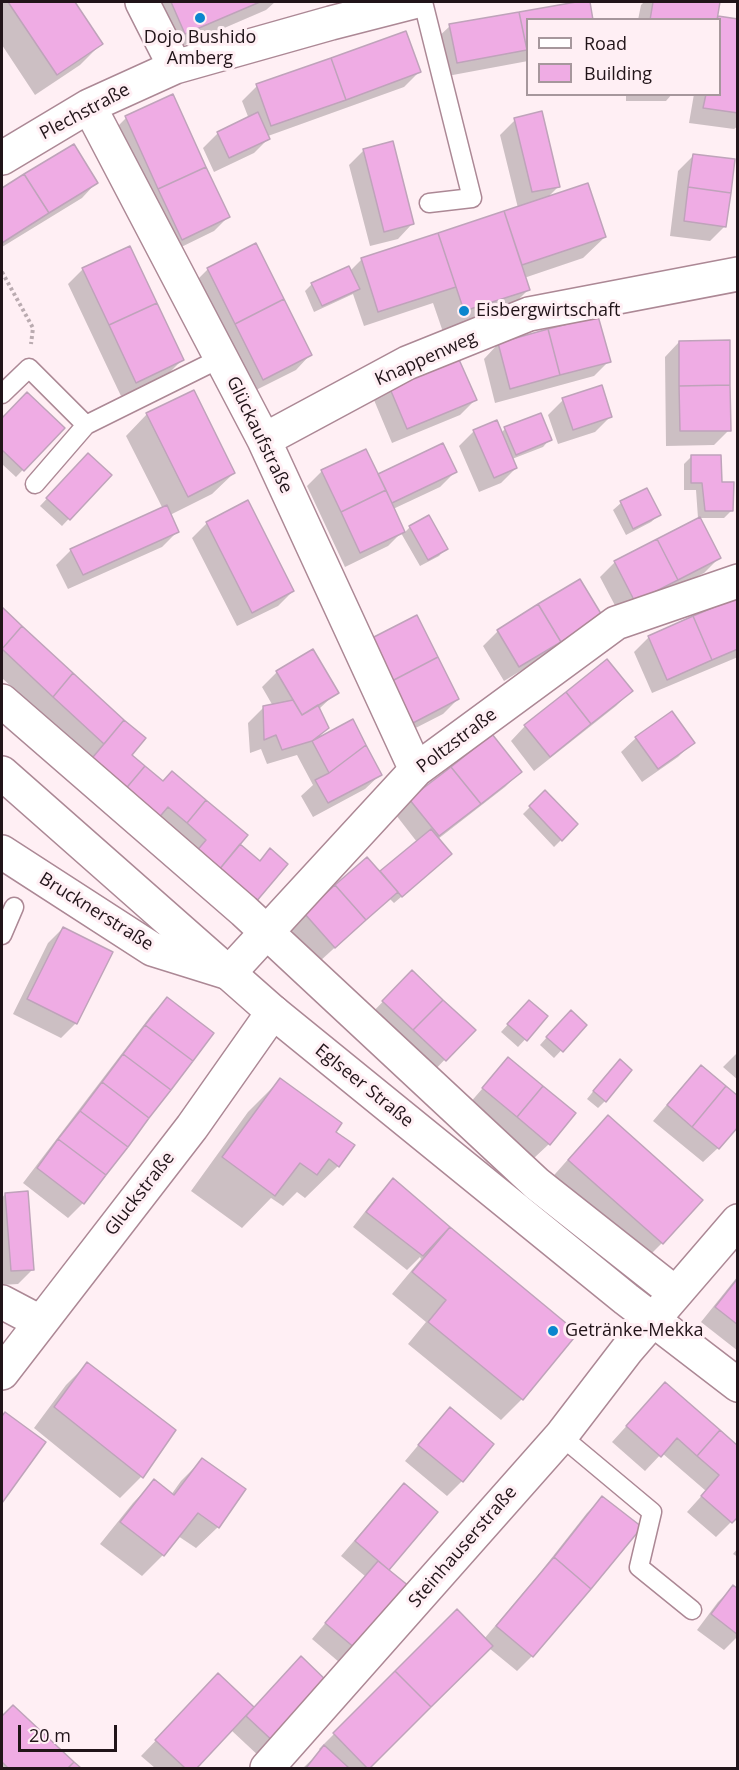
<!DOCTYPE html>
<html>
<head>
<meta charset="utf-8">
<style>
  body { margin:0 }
  #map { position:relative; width:739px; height:1770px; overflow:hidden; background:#ffeff4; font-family:"Open Sans",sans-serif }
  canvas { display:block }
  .frame { position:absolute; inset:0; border:3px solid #211419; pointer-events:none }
  .legend { position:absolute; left:526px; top:18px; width:195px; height:78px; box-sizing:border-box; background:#ffeff4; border:2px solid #a6979c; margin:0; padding:8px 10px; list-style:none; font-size:18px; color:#211419 }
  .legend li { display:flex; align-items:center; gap:12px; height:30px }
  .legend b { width:30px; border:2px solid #a6979c }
  .scale { position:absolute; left:18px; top:1725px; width:99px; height:27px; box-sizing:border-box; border:3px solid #211419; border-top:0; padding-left:8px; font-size:18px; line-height:21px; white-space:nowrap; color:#211419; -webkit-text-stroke:4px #ffeff4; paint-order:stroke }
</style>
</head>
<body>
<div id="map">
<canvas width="739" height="1770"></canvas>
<div class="frame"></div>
<ul class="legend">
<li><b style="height:8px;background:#fff"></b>Road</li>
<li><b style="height:16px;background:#eface4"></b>Building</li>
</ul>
<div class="scale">20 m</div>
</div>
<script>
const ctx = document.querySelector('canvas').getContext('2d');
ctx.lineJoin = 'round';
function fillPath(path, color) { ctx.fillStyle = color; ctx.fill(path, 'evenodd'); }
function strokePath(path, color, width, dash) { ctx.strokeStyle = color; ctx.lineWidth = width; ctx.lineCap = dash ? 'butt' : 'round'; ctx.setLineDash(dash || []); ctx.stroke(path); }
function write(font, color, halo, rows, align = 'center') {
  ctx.font = font + ' "Open Sans",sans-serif'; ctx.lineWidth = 6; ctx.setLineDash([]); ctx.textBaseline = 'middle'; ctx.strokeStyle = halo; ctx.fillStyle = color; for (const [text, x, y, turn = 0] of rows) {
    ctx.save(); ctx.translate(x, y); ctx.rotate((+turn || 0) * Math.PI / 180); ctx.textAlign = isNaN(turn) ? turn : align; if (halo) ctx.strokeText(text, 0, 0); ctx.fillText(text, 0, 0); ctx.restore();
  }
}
fillPath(new Path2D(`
  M2,2H73L101,44L80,65L35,95L2,45Z
  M141,2H275L266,10L164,54Z
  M584,2H588L592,20H528V61L442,77L435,40L450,26Z
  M644,2H719L716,17L738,21V126L734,129L689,123L694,94H720V20H638L641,5Z
  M419,72L404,87L268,136L269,138L254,153L214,172L203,148L218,133L249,119L242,101L257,86Z
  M626,94H672L666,101H626Z
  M126,118L229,216L214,231L167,254L112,132Z
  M515,120L558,187L547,198L605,237L583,258L524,278L528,290L507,311L443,332L433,303L364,326L353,294L314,312L305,291L312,284L350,271L361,260L518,208L500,135Z
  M74,146L96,183L82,198L2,247V190Z
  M364,150L412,224L398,239L370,246L349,165Z
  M693,156L725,226L710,241L670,236L678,171Z
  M83,269L182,360L167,375L121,396L68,284Z
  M208,269L310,355L296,370L248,394L193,284Z
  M679,342L729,430L714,445L666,446L665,357Z
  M498,344L609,361L594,376L495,403L484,359Z
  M389,385L475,400L460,415L392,443L374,400Z
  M27,394L63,428L16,477L2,464V420Z
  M563,400L610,417L595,432L558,444L548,415Z
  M147,414L234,473L212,494L170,515L177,532L162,547L68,589L56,565L71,550L163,509L126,436Z
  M505,429L550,439L543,447L512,459L516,468L501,483L479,492L459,446L474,431L501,433Z
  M88,455L110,475L62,526L40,506Z
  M692,456L721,483L731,511L724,518H698L696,490H684V464Z
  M322,471L377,476L455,472L440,487L393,509L404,533L410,527L428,517L446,548L439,556L420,566L401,533L388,546L345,567L307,486Z
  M646,490L659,515L651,522L626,535L613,510L621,503Z
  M207,523L293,591L278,606L237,626L192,538Z
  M719,558L704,573L620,615L600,577L615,562Z
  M738,601V657L652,693L634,652L649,637Z
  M2,609L123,721L130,755L259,862L270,850L254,902L90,760L2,678Z
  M498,631H586L504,681L483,646Z
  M356,655L458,699L443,714L398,737Z
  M277,672L337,692L319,709L328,728L316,739L380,775L365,789L313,817L301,796L313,785L297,755L267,764L261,749L250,753L248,723L263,708L273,706L262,687Z
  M631,691L616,706L534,771L511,741L525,726Z
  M636,738L693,742L678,757L642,782L621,752Z
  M520,772L505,787L438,839L443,861L394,903L389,898L319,962L290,929L305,915L380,874L417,842L396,815L410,800Z
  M545,792L561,840L554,847L523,814Z
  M63,928L76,1023L61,1038L13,1014L48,943Z
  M397,987L473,1030L430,1075L368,1017Z
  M167,999L83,1203L68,1218L23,1183L152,1014Z
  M522,1009L546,1017L518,1047L501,1032Z
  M563,1019L585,1025L554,1058L540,1045Z
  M738,1052V1080L723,1067Z
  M508,1059L549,1144L534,1158L469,1104Z
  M701,1067L718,1148L703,1162L653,1121L686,1082Z
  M612,1068L605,1101L598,1108L587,1099Z
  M280,1080L334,1132L338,1166L305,1198L297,1192L283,1206L271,1198L242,1228L191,1191L248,1112Z
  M587,1138L662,1243L641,1264L548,1182Z
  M393,1180L576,1333L522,1399L501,1420L408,1344L426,1322L392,1294L421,1259L420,1257L407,1270L353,1227L378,1195Z
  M5,1194L33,1269L18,1284L2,1285V1198Z
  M738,1276V1351L701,1322Z
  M87,1364L174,1430L141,1477L120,1498L34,1428L66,1385Z
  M651,1399L738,1448V1515L716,1537L687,1512L706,1491L662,1453L645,1471L612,1442Z
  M450,1409L492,1445L462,1481L447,1496L405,1461L436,1424Z
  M5,1414L44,1443L2,1500V1417Z
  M202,1460L218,1527L196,1548L178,1536L163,1555L142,1576L100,1544L133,1503L154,1481L171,1495L181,1481Z
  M404,1485L387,1570L346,1668L312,1639L365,1576L341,1556L389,1500Z
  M602,1498L640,1527L532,1656L517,1671L489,1648L368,1768H303L321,1751L319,1749L457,1611L484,1639L539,1574L587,1513Z
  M738,1548V1557L733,1554Z
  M733,1587L738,1591V1636L724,1650L697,1630L718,1602Z
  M218,1676L253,1708L330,1686L261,1758L231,1730L195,1768H155L141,1756Z
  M13,1707L79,1768H2V1718Z`), '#0003');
const building = new Path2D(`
  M8,2H75L103,44L57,75Z
  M171,2H260L185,34Z
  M576,2H590L593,20H528L527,50L519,12Z
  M653,2H720L717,20H650Z
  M519,12L527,50L457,63L449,24Z
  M718,16L738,19V113L703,108L706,94H720V20H717Z
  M406,31L421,72L346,100L331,58Z
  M331,58L346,100L271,126L256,84Z
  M173,94L206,167L158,189L125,116Z
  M542,111L560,187L532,192L514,118Z
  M258,112L270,139L229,158L217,132Z
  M393,141L414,224L384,232L363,149Z
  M74,144L98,183L49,213L24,174Z
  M693,154L735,159L731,193L688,187Z
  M206,167L230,217L182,240L158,189Z
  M24,174L49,213L2,243V188Z
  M588,183L606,237L522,265L504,211Z
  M688,187L731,193L726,227L684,221Z
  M504,211L530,290L464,311L438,233Z
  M438,233L456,287L378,312L361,258Z
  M256,243L284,299L235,324L207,268Z
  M130,246L157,303L109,325L82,268Z
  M349,266L360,289L322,306L311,283Z
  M284,299L312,355L263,380L235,324Z
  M157,303L184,360L136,383L109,325Z
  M598,316L611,362L560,375L548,329Z
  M548,329L560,375L510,389L498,343Z
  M730,340V385L679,386V341Z
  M457,355L477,400L407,429L388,384Z
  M602,385L612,417L573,430L562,398Z
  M730,385L731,431H680L679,386Z
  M194,390L235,473L188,497L146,413Z
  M27,392L65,428L24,471L2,450V418Z
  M541,413L552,440L516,455L504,427Z
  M497,420L517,468L494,478L473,430Z
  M443,443L457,472L392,503L378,474Z
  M366,449L386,490L341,512L321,470Z
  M88,453L112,475L70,520L46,498Z
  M691,455H721L722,482H734L733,511H705L702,483H691Z
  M647,488L661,515L633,529L620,501Z
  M386,490L405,532L360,553L341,512Z
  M248,500L294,591L252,613L206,522Z
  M167,505L179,532L83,575L70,549Z
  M429,515L448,549L428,560L409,526Z
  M700,517L721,558L678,580L657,539Z
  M657,539L678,580L635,602L614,561Z
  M580,579L603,617L561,642L538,604Z
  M738,597V649L712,660L693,616Z
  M538,604L561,642L519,667L497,630Z
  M2,607L22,626L2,649Z
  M417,615L438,657L392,681L370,639Z
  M693,616L712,660L667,680L648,636Z
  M22,626L73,673L53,697L2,649Z
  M313,649L339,693L302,715L276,671Z
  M438,657L459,699L413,723L392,681Z
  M607,659L633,691L591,724L566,692Z
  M73,673L124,720L104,744L53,697Z
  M566,692L591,724L550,757L524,725Z
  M293,700L302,715L318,705L329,728L312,741L282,750L276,735L264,740L263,706Z
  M672,711L695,743L658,769L635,737Z
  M353,719L366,745L329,773L312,741Z
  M124,720L146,738L132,755L145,766L123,792L88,763Z
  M492,734L522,772L481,804L451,767Z
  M366,745L382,775L328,803L315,780L329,773Z
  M145,766L163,781L172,771L206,800L187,823L168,807L157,820L123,792Z
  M451,767L481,804L439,836L409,799Z
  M545,790L578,824L562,841L529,806Z
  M206,800L248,835L218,871L195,853L206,840L187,823Z
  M431,829L452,854L402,897L380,871Z
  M240,844L260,861L270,848L288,864L255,903L218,871Z
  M367,857L398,892L366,920L335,885Z
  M335,885L366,920L335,948L304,913Z
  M63,927L113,952L77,1024L27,999Z
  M412,970L443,1000L413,1030L382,1001Z
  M167,997L214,1033L193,1061L145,1025Z
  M443,1000L476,1030L446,1061L413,1030Z
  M529,1000L548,1016L527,1041L507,1024Z
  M571,1010L587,1025L563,1052L546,1037Z
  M145,1025L193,1061L171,1090L123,1054Z
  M123,1054L171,1090L149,1118L102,1082Z
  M508,1057L543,1086L517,1117L482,1088Z
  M620,1059L632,1070L606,1102L593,1091Z
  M701,1065L726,1086L692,1127L667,1105Z
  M280,1078L342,1123L336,1132L355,1145L339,1167L329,1159L317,1175L300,1163L275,1196L222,1157Z
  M102,1082L149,1118L128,1147L80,1111Z
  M543,1086L576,1113L550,1145L517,1117Z
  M726,1086L738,1096V1127L719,1149L692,1127Z
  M80,1111L128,1147L106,1175L58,1139Z
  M608,1115L703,1200L663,1244L568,1160Z
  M58,1139L106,1175L84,1204L37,1168Z
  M393,1178L450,1227L423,1256L366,1212Z
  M28,1191L34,1270L11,1271L5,1193Z
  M450,1227L578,1333L523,1400L428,1322L446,1300L412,1272Z
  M738,1278V1325L715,1307Z
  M87,1362L176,1430L143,1478L54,1407Z
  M665,1382L720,1430L697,1456L677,1438L661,1457L626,1426Z
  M450,1407L494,1444L463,1482L418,1445Z
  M5,1412L46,1442L2,1503V1416Z
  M720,1430L738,1446V1517L732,1523L701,1496L719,1475L697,1456Z
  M202,1458L246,1489L219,1528L198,1513L164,1556L120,1522L154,1479L174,1495Z
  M404,1483L438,1512L389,1570L355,1541Z
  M602,1496L642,1527L591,1589L554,1557Z
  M554,1557L591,1589L533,1657L496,1626Z
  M378,1561L415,1591L362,1654L325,1623Z
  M733,1585L738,1589V1635L711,1614Z
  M457,1609L493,1646L431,1707L395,1671Z
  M301,1656L332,1686L277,1745L246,1716Z
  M395,1671L431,1707L370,1768H367L333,1733Z
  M218,1673L254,1707L197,1768H185L155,1740Z
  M13,1705L74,1762L68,1768H8L2,1762V1716Z
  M324,1745L349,1768H306Z
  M74,1762L81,1768H68Z`);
fillPath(building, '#eface4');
strokePath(building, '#bfa3ba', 1.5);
const service = new Path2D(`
  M423,2L472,198L429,203
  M2,394L29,368L86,425
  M35,484L86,425L221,358
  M2,935L14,907
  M561,1436L652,1512L639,1567L692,1610`);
const minor = new Path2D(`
  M142,2L175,67
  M89,106L264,440L416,770
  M2,158L89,106L175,67L331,23L413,2
  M264,440L407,363L529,314L738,274
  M2,701L244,911L537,1184L675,1293
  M2,852L152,949L229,973L416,770L616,623L738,581
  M2,1302L40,1322
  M2,1373L192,1127L273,1012
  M267,1768L561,1436L627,1350L738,1221`);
const tertiary = new Path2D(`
  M2,773L273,1012L626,1299L738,1385`);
strokePath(service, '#ac8895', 21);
strokePath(minor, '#ac8895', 36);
strokePath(tertiary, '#ac8895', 36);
strokePath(new Path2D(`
  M2,272L33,328L31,344`), '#baabb0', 4, [3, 3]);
strokePath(service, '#fff', 18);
strokePath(minor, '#fff', 33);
strokePath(tertiary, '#fff', 33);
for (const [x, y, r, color] of [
  [200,18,6,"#0a86ce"],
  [464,311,6,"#0a86ce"],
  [553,1331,6,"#0a86ce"]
]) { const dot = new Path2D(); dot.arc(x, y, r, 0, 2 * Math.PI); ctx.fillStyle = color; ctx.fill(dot); strokePath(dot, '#ffeff4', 2); }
write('18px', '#211419', '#ffeff4', [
  ["Dojo Bushido",200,38,"center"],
  ["Amberg",200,59,"center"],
  ["Eisbergwirtschaft",476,311],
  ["Getränke-Mekka",565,1331]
], 'left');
write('18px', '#211419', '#ffeff4', [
  ["Plechstraße",85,112,-28],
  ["Knappenweg",426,359,-24],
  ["Glückaufstraße",259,435,64],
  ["Poltzstraße",457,741,-37],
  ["Brucknerstraße",96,912,32],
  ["Eglseer Straße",364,1086,39],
  ["Gluckstraße",140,1194,-52],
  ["Steinhauserstraße",463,1547,-49]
]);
</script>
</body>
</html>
